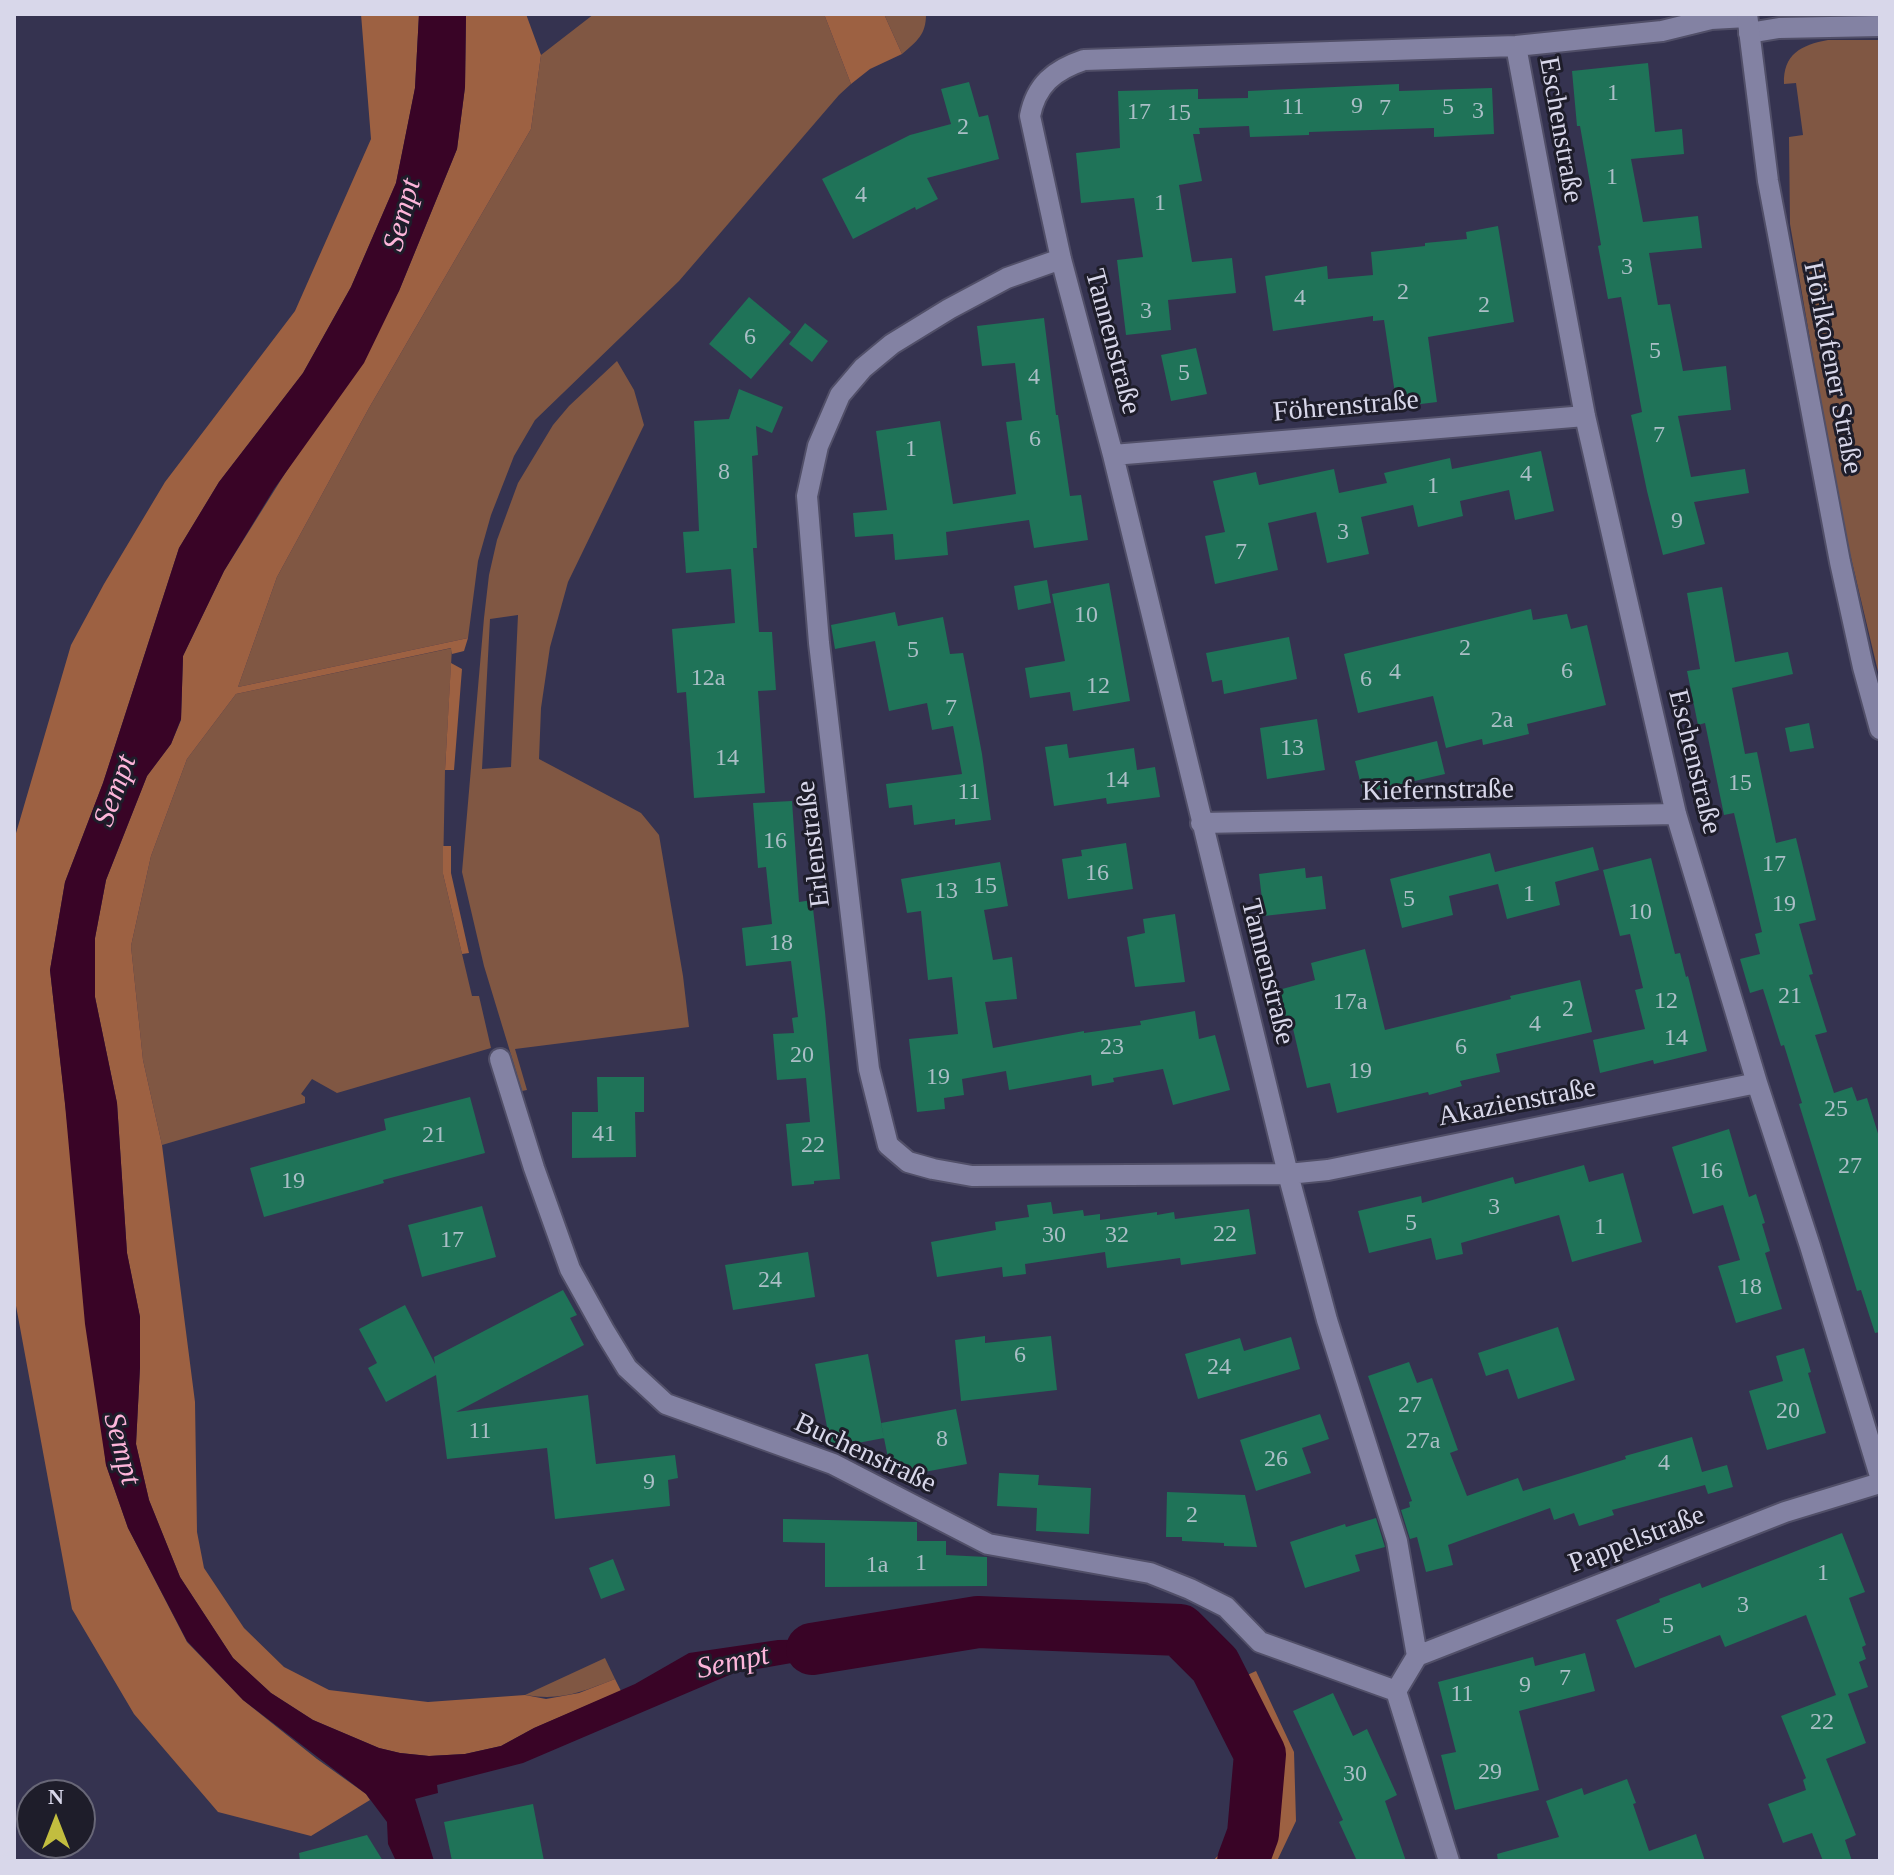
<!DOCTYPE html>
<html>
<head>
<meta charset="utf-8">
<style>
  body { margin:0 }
  #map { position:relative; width:1894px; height:1875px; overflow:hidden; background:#353350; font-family:Georgia,serif }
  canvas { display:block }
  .frame { position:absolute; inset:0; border:16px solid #d8d7ea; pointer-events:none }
  .north { position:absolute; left:16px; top:1779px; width:80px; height:80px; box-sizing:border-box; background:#1e1d2a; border:2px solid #686777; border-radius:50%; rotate:0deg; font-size:22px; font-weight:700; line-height:32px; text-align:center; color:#d8d7ea }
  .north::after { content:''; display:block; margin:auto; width:28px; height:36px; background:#c2bd3f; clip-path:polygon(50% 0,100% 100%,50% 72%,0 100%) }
</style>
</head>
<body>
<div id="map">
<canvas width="1894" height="1875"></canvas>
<div class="frame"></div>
<div class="north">N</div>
</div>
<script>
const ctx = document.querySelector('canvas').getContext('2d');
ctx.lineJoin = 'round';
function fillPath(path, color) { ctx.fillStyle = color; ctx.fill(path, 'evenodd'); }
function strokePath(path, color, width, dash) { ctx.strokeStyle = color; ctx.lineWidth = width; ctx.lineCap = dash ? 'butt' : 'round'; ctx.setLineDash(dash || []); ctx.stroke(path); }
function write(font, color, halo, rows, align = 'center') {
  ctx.font = font + ' Georgia,serif'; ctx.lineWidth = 6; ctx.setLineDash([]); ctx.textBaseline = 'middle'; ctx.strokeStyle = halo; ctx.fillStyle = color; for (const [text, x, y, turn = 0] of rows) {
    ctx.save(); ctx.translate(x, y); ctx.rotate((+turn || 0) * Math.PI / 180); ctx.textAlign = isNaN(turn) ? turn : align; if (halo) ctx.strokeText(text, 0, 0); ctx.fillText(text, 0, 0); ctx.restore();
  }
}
fillPath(new Path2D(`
  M594,14H824L851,84L839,95L679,281L535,420L514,456L491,515L478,561L468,638L238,687L277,577L369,408L531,129L541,55Z
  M884,14H926C926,35 917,41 902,54Z
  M1828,40H1880V680L1847,541L1821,403L1790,224L1789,137L1803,135L1796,83L1784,84C1783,54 1801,45 1828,40Z
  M617,361L634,390L644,425L568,582L550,647L541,708L539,759L641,813L659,835L683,976L689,1027L515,1049L527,1090L522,1091L484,966L462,872L484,618L489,575L497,540L518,483L553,425L569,406ZM518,615L511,767L482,769L490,619Z
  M452,648L445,770L443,874L472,996H479L491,1048L337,1093L312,1079L301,1094L305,1097V1103L162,1145L143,1060L131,946L151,856L187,759L236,694Z
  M605,1658L615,1679C581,1692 562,1701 525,1695Z`), '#805743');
fillPath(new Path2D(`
  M361,14H419L415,88L396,183L351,287L303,373L219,482L179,548L103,783L65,882L50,970L106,1465L128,1528L187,1642L243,1700L317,1759L366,1794L370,1800L311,1836L218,1812L134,1714L72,1609L14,1295V840L71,645L104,584L165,482L295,311L371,139Z
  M466,14H526L541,55L531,129L369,408L277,577L238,687L468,638L464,651L452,654L451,648L236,694L187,759L151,856L131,946L143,1060L162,1145L195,1402L197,1532L204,1568L244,1628L284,1667L329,1690L428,1702L525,1695L546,1699L579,1693L615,1679L621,1691L534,1728L501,1746L465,1754L429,1756L400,1753L379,1748L313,1720L271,1693L233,1658L180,1577L149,1500L136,1444L140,1367V1317L127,1253L117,1103L95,997V938L106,880L147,776L171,744L181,720L183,656L224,571L399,291L457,149L465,87Z
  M824,14H884L902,54L870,69L851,84Z
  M451,663L462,669L454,770H445Z
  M443,846H451V873L469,953L462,954L443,874Z
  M1256,1671L1294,1752L1296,1821L1277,1861H1213L1225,1848L1240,1778L1227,1733L1195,1680L1217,1689Z`), '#9d6142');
fillPath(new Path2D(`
  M419,14H466L465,87L457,149L399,291L364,363L274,489L224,571L183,656L181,719L171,744L147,776L106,880L95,938V997L117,1103L127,1253L140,1317V1367L136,1444L149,1500L180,1577L233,1658L271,1693L313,1720L379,1748L400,1753L429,1756L465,1754L501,1746L534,1728L635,1684L689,1653L778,1640L881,1638L855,1652L734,1673L523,1763L437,1785L438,1793L415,1799L434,1861H396L388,1844L387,1822L366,1794L243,1700L187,1641L128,1528L106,1465L85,1324L65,1104L50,970L65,882L103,783L179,548L219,482L303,373L351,287L396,183L415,88Z`), '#390426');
strokePath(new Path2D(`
  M812,1649L978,1622L1180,1630L1215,1665L1260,1754L1253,1834L1243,1861`), '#390426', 52);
fillPath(new Path2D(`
  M1648,63L1655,132L1682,129L1684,154L1631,159L1643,222L1698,216L1702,248L1649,253L1658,305L1670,304L1683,371L1726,366L1731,410L1678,416L1691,477L1745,469L1749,493L1694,502L1705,544L1663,555L1647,491L1631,415L1642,412L1621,297L1608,299L1598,246L1601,245L1580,126H1577L1572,71Z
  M969,82L979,117L988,115L999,159L927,178L938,199L916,210L915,207L853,239L822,179L910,135L951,124L941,89Z
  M1399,84V91L1492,88L1494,134L1434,137V128L1309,132V135L1250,137L1249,126L1199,128L1200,134H1193L1202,181L1179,185L1192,262L1232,258L1236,293L1168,300L1171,330L1126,335L1117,260L1143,257L1134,198L1081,203L1076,153L1120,148L1118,91L1198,89V99L1248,98V91Z
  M1498,226L1514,322L1428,337L1437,402L1397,407L1384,320L1373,321V316L1273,331L1265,276L1327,266L1328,279L1373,275L1371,252L1425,246V243L1467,239L1466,232Z
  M749,297L791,332L751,379L709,344Z
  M1044,318L1056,415H1058L1070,496L1081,495L1088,540L1034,548L1029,520L946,532L948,555L895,560L893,534L855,537L853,513L887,510L876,431L940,421L953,504L1016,494L1006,422L1022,420L1015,363L982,366L977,326Z
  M805,323L828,341L812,362L789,344Z
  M1196,348L1207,394L1171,401L1161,355Z
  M739,389L783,407L772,433L756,426L758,455L752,456L757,548H753L759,632H772L776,690L758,691L765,793L694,798L686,692L677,693L672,629L735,623L731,569L686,573L683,532L699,531L694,421L729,419Z
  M1541,451L1554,511L1515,520L1509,490L1460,501L1463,516L1418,527L1413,505L1361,517L1369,554L1327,563L1316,512L1268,523L1278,570L1215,584L1205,536L1225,532L1213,481L1256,472L1259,485L1334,469L1339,493L1387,483L1384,473L1450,458L1452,469Z
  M1047,580L1051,603L1018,610L1014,586Z
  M1109,583L1130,701L1073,711L1070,692L1030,698L1025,668L1065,661L1052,594Z
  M1722,587L1735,662L1788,652L1793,674L1732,688L1745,754L1757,752L1776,843L1796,838L1816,920L1799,924L1813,974L1809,975L1827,1032L1815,1035L1834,1093L1852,1087L1857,1101L1867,1098L1880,1140V1332L1875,1333L1861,1290L1857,1291L1799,1104L1802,1103L1784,1045L1781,1046L1763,989L1750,993L1740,959L1760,954L1755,934L1762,932L1734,813L1724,815L1705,723L1698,725L1687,671L1700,669L1687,593Z
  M1531,609L1533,620L1567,614L1571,629L1587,625L1606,705L1527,724L1529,734L1483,745L1482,739L1446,748L1433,696L1358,713L1344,654Z
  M895,612L898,626L943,617L950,654L963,653L982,754L991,820L955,825V819L914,825L912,805L889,808L886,784L962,774L953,726L932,730L927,703L889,711L875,641L835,649L831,625Z
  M1289,637L1297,679L1224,694L1222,680L1212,682L1206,653Z
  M1317,719L1325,770L1267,779L1260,728Z
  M1809,723L1814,748L1790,752L1785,728Z
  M1437,741L1445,774L1363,793L1355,761Z
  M1067,744L1069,758L1134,748L1137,770L1155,767L1160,797L1107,804L1106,798L1054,806L1045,747Z
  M792,801L799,902L812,900L825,1012L840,1179L814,1181V1184L792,1186L786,1124L810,1122L806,1078L777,1080L773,1034L794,1033L792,1018L798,1017L791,961L746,966L742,928L772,924L766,867L758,868L753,803Z
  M1126,843L1133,889L1068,899L1062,859L1082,856L1081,850Z
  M1593,847L1599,870L1555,882L1560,905L1507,919L1498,884L1449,896L1453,915L1402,928L1390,879L1490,853L1495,872Z
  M1651,858L1675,954L1680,953L1686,977L1688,976L1707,1051L1654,1064L1653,1060L1600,1073L1593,1040L1645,1029L1635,990L1643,988L1630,934L1620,936L1603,870Z
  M1000,862L1008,906L984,910L993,960L1012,957L1017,999L985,1002L993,1048L1084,1031V1033L1141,1025L1140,1021L1195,1011L1199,1039L1215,1035L1230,1090L1173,1105L1163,1069L1113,1078L1114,1082L1092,1086L1091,1075L1009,1090L1006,1071L962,1079L964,1095L944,1098L945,1109L917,1112L909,1039L958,1034L952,977L928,980L921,911L907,913L901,879Z
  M1305,868L1306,878L1322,876L1326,909L1264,916L1259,874Z
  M1175,914L1185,982L1135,987L1127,937L1145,933L1143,919Z
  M1365,949L1385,1030L1511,999L1510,996L1580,980L1592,1032L1496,1054L1500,1072L1460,1081L1462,1086L1429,1095L1428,1092L1337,1113L1330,1083L1307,1088L1290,1016L1270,1020L1264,994L1315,980L1311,963Z
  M597,1077H644V1112H635L636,1157L572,1158V1112H598Z
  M470,1097L485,1153L383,1180L384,1183L264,1217L250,1168L386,1130L384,1119Z
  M1729,1129L1749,1197L1756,1194L1765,1223L1762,1224L1770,1251L1765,1253L1782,1309L1736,1323L1718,1266L1740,1260L1723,1205L1693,1214L1672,1147Z
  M1584,1165L1589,1182L1623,1173L1642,1242L1572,1262L1559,1215L1461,1243L1463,1254L1436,1260L1431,1238L1369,1253L1358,1211L1421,1196L1422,1203L1513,1177L1515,1184Z
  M1051,1202L1053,1214L1083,1210L1084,1216L1100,1214V1220L1157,1212V1215L1174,1212L1175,1219L1249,1209L1256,1254L1181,1265L1180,1258L1107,1268L1105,1252L1025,1264L1026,1274L1003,1277L1002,1267L937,1277L931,1242L996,1230L995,1222L1029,1217L1027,1205Z
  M482,1206L496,1257L422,1277L408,1225Z
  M808,1252L815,1297L733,1310L725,1265Z
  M563,1290L577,1315L570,1318L584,1345L456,1412L588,1395L596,1464L675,1455L678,1478L668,1480L670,1506L555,1519L547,1448L447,1459L436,1375L386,1402L368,1368L377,1363L359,1329L405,1305L435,1364L434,1357Z
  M1558,1327L1575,1380L1518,1399L1508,1369L1486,1376L1478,1353Z
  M985,1336V1343L1051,1336L1057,1390L961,1401L955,1340Z
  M1291,1337L1300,1369L1198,1399L1185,1354L1240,1338L1244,1351Z
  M1804,1348L1811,1372L1808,1373L1826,1433L1767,1450L1749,1391L1783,1381L1776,1356Z
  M868,1354L884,1438L831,1448L815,1364Z
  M1409,1362L1417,1383L1432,1378L1458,1450L1450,1453L1467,1496L1518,1478L1523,1491L1626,1459L1625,1456L1692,1437L1702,1472L1727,1465L1733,1487L1708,1494L1705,1485L1612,1510L1614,1515L1579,1526L1574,1513L1554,1520L1550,1508L1448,1545L1453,1565L1426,1572L1417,1537L1410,1539L1401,1510L1410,1507L1409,1502L1412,1501L1368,1376Z
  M956,1409L967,1464L892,1478L881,1423Z
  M1320,1414L1329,1439L1302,1448L1311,1473L1256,1491L1240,1440Z
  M999,1473L1039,1475L1038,1485L1091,1488L1089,1534L1036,1531L1037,1508L997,1506Z
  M1167,1492L1245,1495L1257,1547L1224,1546V1543L1182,1541V1537H1166Z
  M1376,1518L1385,1547L1355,1555L1360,1571L1305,1588L1290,1542L1345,1524L1346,1527Z
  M783,1519L917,1522V1541H946V1555L987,1557V1586L825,1587V1543L783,1542Z
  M1842,1533L1865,1592L1849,1598L1866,1645L1862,1647L1866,1659L1859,1662L1868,1687L1848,1694L1866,1743L1826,1759L1856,1835L1845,1840L1852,1861H1823L1812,1833L1783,1843L1768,1804L1806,1790L1803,1780L1806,1778L1781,1716L1836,1695L1806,1615L1725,1647L1720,1635L1635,1668L1616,1620L1660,1602L1659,1599L1700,1583L1702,1588Z
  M613,1559L625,1590L601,1599L589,1568Z
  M1585,1653L1595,1691L1519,1711L1539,1790L1455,1810L1441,1755L1456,1752L1438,1682L1533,1657L1535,1666Z
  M1333,1693L1353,1736L1367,1729L1397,1795L1385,1801L1406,1861H1357L1339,1822L1343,1820L1293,1711Z
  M1627,1779L1636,1803L1633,1804L1649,1851L1696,1834L1705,1861H1498L1497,1854L1559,1837L1546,1801L1582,1788L1584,1795Z
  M533,1804L544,1861H452L444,1822Z
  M367,1835L383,1861H300L299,1853Z`), '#1f7358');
const street = new Path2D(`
  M1749,33L1779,28L1880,26
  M1516,46L1585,416L1676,814L1757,1083L1810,1246L1880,1476
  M1061,259L1007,278L949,309L892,344L863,368L840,395L818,446L807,496L819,643L869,1069L888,1145L908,1162L933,1169L972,1176L1288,1174L1328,1170L1757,1083
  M1113,455L1585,416
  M1201,823L1676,814
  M500,1059L534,1168L570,1269L605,1332L627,1368L666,1404L833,1464L988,1544L1150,1573L1190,1589L1226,1607L1260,1642L1396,1691
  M1417,1656L1785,1512L1880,1483
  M1449,1861L1396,1691L1417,1656L1397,1541L1327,1320L1288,1174L1113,455L1061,259L1030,116C1036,85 1054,70 1084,60L1516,46L1662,31L1711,19L1747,17`);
const secondary = new Path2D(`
  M1747,14L1768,181L1840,562L1863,667L1880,729`);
strokePath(street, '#514f68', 24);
strokePath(secondary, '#514f68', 24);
strokePath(street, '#8382a3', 20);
strokePath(secondary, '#8382a3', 20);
write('24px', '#aabec6', null, [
  ["1",1613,94],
  ["9",1357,107],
  ["11",1293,108],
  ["5",1448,108],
  ["7",1385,109],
  ["3",1478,112],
  ["17",1139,113],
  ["15",1179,114],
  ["2",963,128],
  ["1",1612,178],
  ["4",861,196],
  ["1",1160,204],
  ["3",1627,268],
  ["2",1403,293],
  ["4",1300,299],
  ["2",1484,306],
  ["3",1146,312],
  ["6",750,338],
  ["5",1655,352],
  ["5",1184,374],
  ["4",1034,378],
  ["7",1659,436],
  ["6",1035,440],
  ["1",911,450],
  ["8",724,473],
  ["4",1526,475],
  ["1",1433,487],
  ["9",1677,522],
  ["3",1343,533],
  ["7",1241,553],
  ["10",1086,616],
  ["2",1465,649],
  ["5",913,651],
  ["6",1567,672],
  ["4",1395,673],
  ["12a",708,679],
  ["6",1366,680],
  ["12",1098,687],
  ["7",951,709],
  ["2a",1502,721],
  ["13",1292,749],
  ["14",727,759],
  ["14",1117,781],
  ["15",1740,784],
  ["11",969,793],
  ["16",775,842],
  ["17",1774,865],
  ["16",1097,874],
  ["15",985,887],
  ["13",946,892],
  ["1",1529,895],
  ["5",1409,900],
  ["19",1784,905],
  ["10",1640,913],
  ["18",781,944],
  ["21",1790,997],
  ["12",1666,1002],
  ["17a",1350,1003],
  ["2",1568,1010],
  ["4",1535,1025],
  ["14",1676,1039],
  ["23",1112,1048],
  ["6",1461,1048],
  ["20",802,1056],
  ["19",1360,1072],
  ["19",938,1078],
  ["25",1836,1110],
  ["41",604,1135],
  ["21",434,1136],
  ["22",813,1146],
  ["27",1850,1167],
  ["16",1711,1172],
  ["19",293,1182],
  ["3",1494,1208],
  ["5",1411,1224],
  ["1",1600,1228],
  ["22",1225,1235],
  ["30",1054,1236],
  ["32",1117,1236],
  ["17",452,1241],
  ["24",770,1281],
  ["18",1750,1288],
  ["6",1020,1356],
  ["24",1219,1368],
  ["27",1410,1406],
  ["20",1788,1412],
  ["11",480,1432],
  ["8",942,1440],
  ["27a",1423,1442],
  ["26",1276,1460],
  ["4",1664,1464],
  ["9",649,1483],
  ["2",1192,1516],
  ["1",921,1564],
  ["1a",877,1566],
  ["1",1823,1574],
  ["3",1743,1606],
  ["5",1668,1627],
  ["7",1565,1679],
  ["9",1525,1686],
  ["11",1462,1695],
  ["22",1822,1723],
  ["29",1490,1773],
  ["30",1355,1775]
]);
write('28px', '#d8d7ea', '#1e1d2a', [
  ["Eschenstraße",1560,130,80],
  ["Tannenstraße",1112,342,75],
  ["Hörlkofener Straße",1832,368,79],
  ["Föhrenstraße",1346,407,-5],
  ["Eschenstraße",1694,762,76],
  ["Kiefernstraße",1438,791,-1],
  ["Erlenstraße",814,844,-97],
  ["Tannenstraße",1267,972,76],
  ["Akazienstraße",1517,1103,-11],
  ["Buchenstraße",865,1454,25],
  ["Pappelstraße",1637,1540,-21]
]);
write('italic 30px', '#fdb5da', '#1e1d2a', [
  ["Sempt",403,215,-75],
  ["Sempt",116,791,-70],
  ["Sempt",121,1449,75],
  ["Sempt",733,1663,-12]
]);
</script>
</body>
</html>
